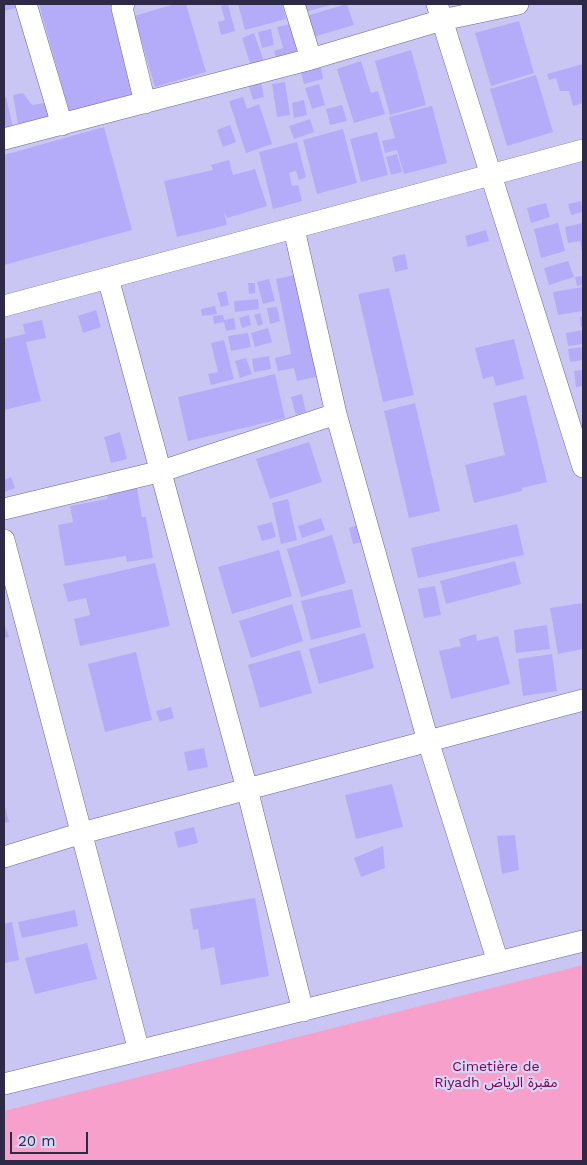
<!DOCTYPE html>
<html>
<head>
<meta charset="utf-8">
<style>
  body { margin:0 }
  #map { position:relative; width:587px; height:1165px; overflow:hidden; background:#cac6f4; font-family:"Work Sans",sans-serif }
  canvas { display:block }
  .frame { position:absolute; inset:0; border:5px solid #2d2947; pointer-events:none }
  .scale { position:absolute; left:10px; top:1132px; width:78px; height:22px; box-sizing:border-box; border:2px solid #2d2947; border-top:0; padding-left:6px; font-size:15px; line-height:18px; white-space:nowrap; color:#2d2947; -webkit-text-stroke:4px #d7d5f4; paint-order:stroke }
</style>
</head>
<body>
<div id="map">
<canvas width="587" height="1165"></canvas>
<div class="frame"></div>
<div class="scale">20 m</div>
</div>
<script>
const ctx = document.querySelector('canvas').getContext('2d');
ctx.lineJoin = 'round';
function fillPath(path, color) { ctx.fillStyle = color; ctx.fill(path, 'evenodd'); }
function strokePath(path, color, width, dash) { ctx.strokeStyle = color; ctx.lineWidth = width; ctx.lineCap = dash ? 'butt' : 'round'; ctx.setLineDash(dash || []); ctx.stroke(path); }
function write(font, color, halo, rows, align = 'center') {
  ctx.font = font + ' "Work Sans","Noto Sans Arabic",sans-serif'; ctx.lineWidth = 4.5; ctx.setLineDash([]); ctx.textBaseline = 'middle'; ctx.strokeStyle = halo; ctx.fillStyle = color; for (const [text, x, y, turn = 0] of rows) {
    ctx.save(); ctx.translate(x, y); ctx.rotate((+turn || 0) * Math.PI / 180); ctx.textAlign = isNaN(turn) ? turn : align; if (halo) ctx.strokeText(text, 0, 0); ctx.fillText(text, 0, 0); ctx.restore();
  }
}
fillPath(new Path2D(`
  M583,965V1161H4V1111Z`), '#f7a0cb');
fillPath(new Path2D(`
  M4,4H18L19,7L4,11Z
  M39,4H112L138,95L70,114Z
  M175,4H186L206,72L155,87L134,16Z
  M228,4L235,31L221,35L218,22L225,20L221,6Z
  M238,4H282L286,19L245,30Z
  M303,4H334L305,12Z
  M347,4L354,25L313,37L306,16Z
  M519,21L534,73L491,86L475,33Z
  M290,24L297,53L276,58L274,51L283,48L277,27Z
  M271,29L274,45L262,48L258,32Z
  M254,33L264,61L251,66L242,38Z
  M411,50L426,105L390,115L375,61Z
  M361,61L371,93L378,91L385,114L354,123L337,69Z
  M583,64V103L573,106L569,91H560L556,78L549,80L547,74Z
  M321,68L323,79L304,84L301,72Z
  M536,75L553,132L507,146L490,89Z
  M285,82L290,115L277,117L272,84Z
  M261,83L264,97L253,100L249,86Z
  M319,84L325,105L312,109L305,88Z
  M23,93L32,105L50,102L53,118L18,124L13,95Z
  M4,97H6L13,128L4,130Z
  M243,97L247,109L259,104L272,144L246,153L229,101Z
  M304,100L307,115L294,118L292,103Z
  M342,105L347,121L330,125L326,109Z
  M432,106L447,163L404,174L397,150L385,153L382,141L395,138L389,117Z
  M310,119L314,132L294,139L289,126Z
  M230,125L236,142L223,147L217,130Z
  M104,127L132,230L4,265V155Z
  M343,129L357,183L317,194L303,140Z
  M377,132L388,175L361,182L350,139Z
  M297,142L306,177L299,180L296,171L289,173L292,186L298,185L302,201L273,209L259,152Z
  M397,154L402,172L391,175L386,157Z
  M229,160L233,175L255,169L267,206L227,218L224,211L227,225L177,237L164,181L213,170L211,165Z
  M581,201L583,212L571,215L568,204Z
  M546,203L550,217L531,223L527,208Z
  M558,223L565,251L541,258L534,229Z
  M583,223V252H582L580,241L568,243L565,227Z
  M486,230L489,241L468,247L465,236Z
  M405,254L408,269L395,272L392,257Z
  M568,261L574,277L549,285L544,268Z
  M299,274L320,376L297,381L294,368L278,371L275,358L291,354L276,279Z
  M583,276V285L577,286L575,277Z
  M269,279L275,301L263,304L257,282Z
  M248,283H255V293L249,294Z
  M583,287V311L558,315L553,292Z
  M389,288L414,395L383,402L358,294Z
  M226,291L229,305L221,307L217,293Z
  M258,299L259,309L235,312L234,301Z
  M215,306L217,314L202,316L201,309Z
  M277,307L280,321L270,324L267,308Z
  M96,310L101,327L83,333L78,316Z
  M260,313L263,324L258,326L254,315Z
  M223,315L224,320L234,318L236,329L226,331L224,322L214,324L213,316Z
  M249,315L251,325L242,328L239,318Z
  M583,316V327H581L580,317Z
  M42,320L46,338L26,342L41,401L4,410V339L25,334L23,324Z
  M268,328L272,342L255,347L251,333Z
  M583,330V344L568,346L566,333Z
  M248,333L251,347L231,351L228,336Z
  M514,339L524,379L496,386L493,376L483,379L475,348Z
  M224,340L234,379L211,385L208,374L218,372L211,343Z
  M583,347V360L570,362L568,349Z
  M269,356L271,369L254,372L252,359Z
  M246,358L252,374L240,378L235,361Z
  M583,370V386L576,387L574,371Z
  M275,374L285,418L188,441L178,397Z
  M302,394L306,412L296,415L291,397Z
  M526,395L547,482L522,488V491L474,503L465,465L505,455L493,403Z
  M415,403L440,511L409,518L384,411Z
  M120,432L127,459L111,463L104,437Z
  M309,442L322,482L270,499L256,459Z
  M11,477L15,488L4,492V480Z
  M137,488L142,517H146L153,558L127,562L126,556L65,566L58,525L73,522L70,506L108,499L107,493Z
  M288,499L297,540L281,544L272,503Z
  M321,518L325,530L302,538L298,526Z
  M272,522L276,537L262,541L257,526Z
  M363,524L367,541L353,544L349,528Z
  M517,524L524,555L418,578L411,548Z
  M332,535L346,583L301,597L287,549Z
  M279,550L292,596L232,614L218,567Z
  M515,561L521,584L446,604L440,581Z
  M155,563L170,626L80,646L74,619L90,615L86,598L68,602L63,584Z
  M435,586L441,615L424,618L418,589Z
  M352,589L361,627L311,640L301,601Z
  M583,603V649L558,654L550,608Z
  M292,604L303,641L251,658L239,621Z
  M4,623L9,637L4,638Z
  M547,625L550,649L516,653L514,630Z
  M365,633L374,668L319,684L309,649Z
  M476,634L477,641L498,636L510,684L451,699L439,651L461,646L459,639Z
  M300,650L312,693L260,708L248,665Z
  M136,652L152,720L105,732L88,664Z
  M552,654L557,691L523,696L518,659Z
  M171,707L174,718L160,722L156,711Z
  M204,748L208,767L188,771L184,752Z
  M392,784L403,827L356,839L345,795Z
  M4,803L9,822L4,823Z
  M194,827L198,843L178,848L174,832Z
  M515,835L519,870L502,874L497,836Z
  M383,846L385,868L361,877L354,858Z
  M255,898L269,976L221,985L214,947L201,950L198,929L193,930L190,909Z
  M75,910L78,926L22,938L18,922Z
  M12,922L19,960L4,963V924Z
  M87,943L97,979L35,994L25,958Z`), '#b4acf8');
const minor = new Path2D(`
  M26,4L62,125
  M124,4L122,8L145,103
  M294,4L311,59
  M437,4L583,467
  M4,139L311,59L442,20L518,4
  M294,229L336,414L428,741L498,962
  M108,278L247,789L303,1011
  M4,306L583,150
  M4,509L162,471L336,414
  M4,540L139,1051
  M4,857L82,833L583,700
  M4,1084L583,941`);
strokePath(minor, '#6d62a9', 22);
strokePath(minor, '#fff', 21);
write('14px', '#810055', '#d7d5f4', [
  ["Cimetière de",496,1067],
  ["Riyadh مقبرة الرياض",496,1083]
]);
</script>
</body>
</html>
